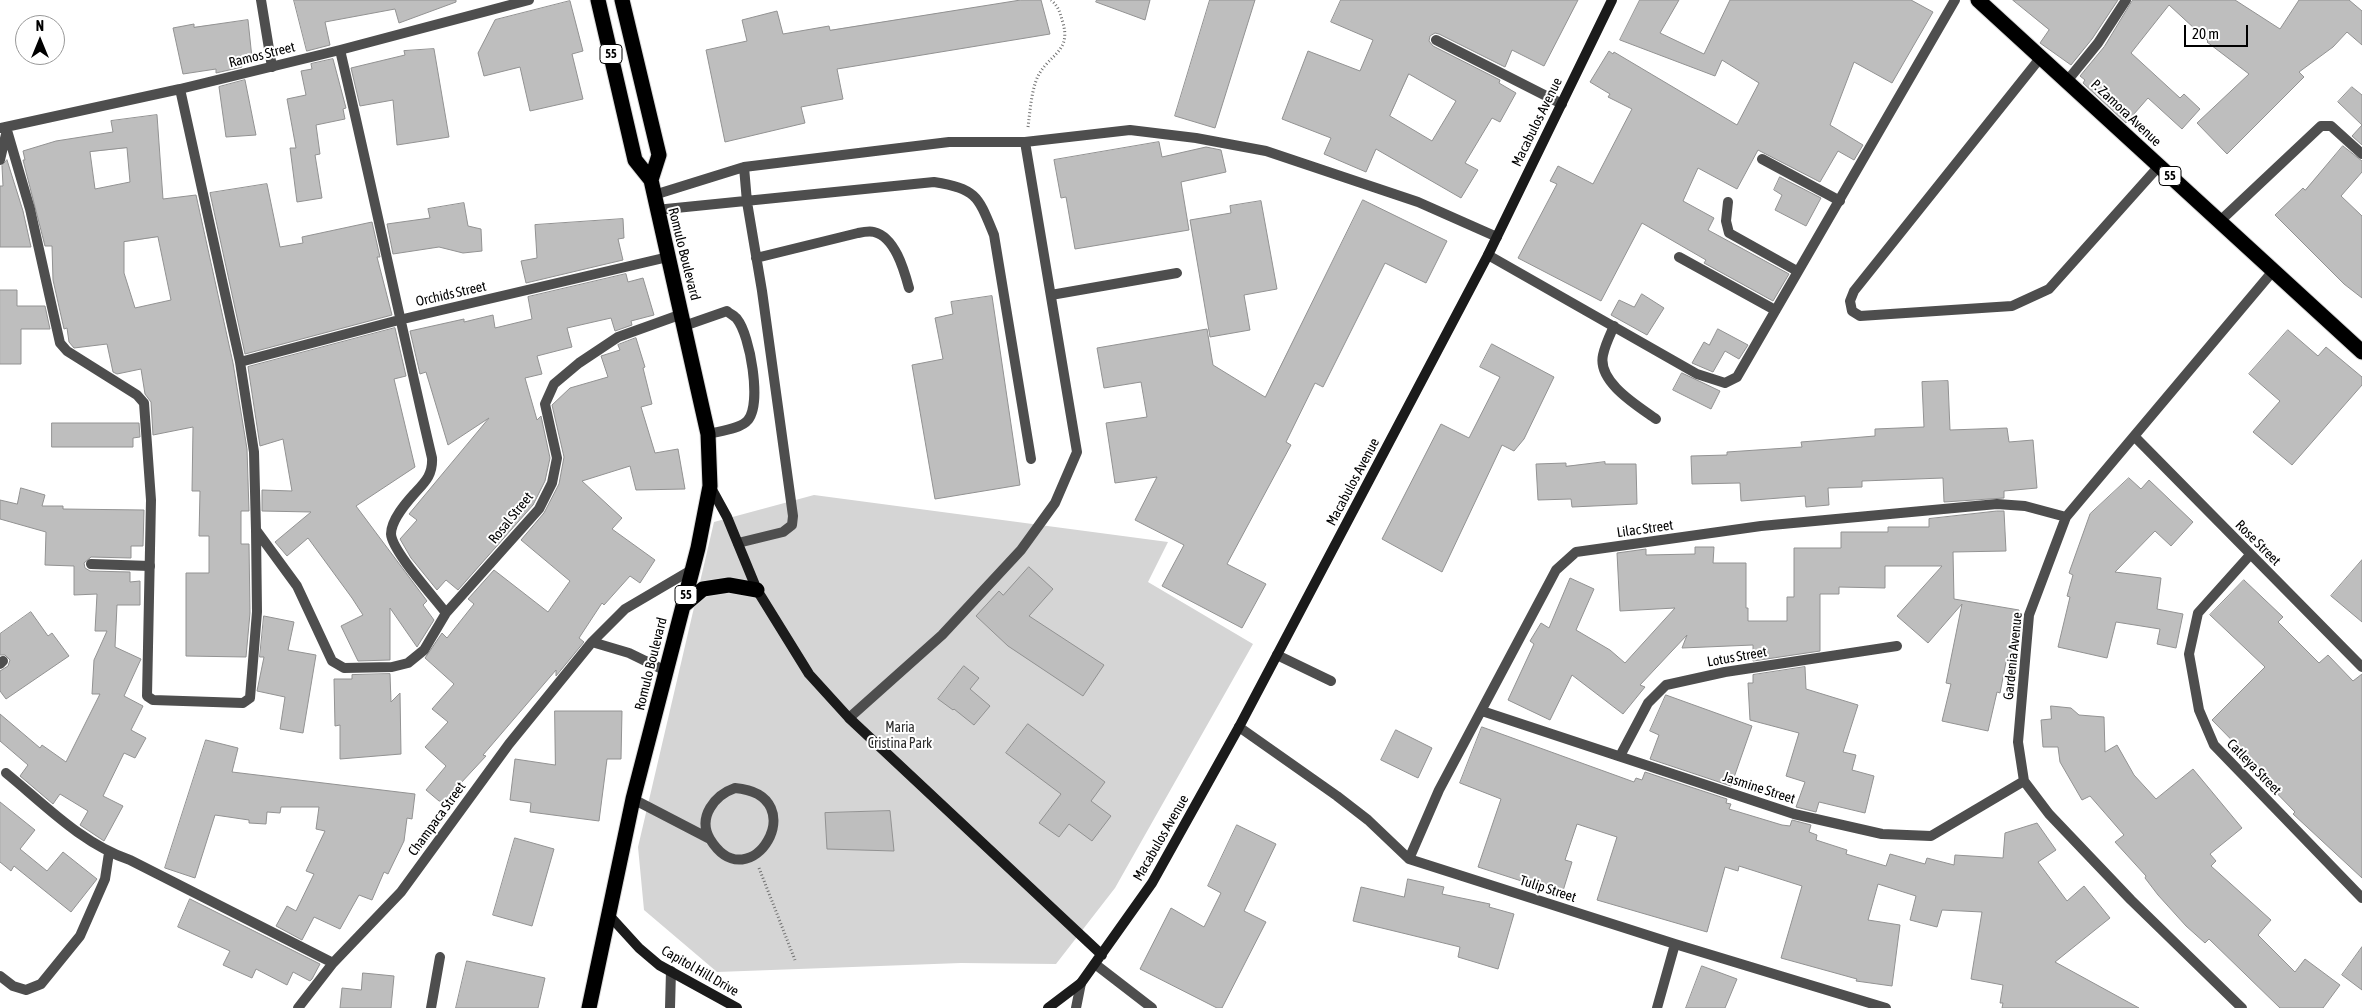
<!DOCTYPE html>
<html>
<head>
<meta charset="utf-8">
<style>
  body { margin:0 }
  #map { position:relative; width:2362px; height:1008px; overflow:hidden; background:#fff; font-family:"Asap Condensed",sans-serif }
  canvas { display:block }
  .north { position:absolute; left:15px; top:15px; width:50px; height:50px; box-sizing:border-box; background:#fff; border:1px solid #999; border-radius:50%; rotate:0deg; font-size:14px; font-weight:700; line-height:20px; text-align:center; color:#000 }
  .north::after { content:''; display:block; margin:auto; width:18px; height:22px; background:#000; clip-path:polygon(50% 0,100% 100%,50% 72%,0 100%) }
  .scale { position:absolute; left:2184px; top:25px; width:64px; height:22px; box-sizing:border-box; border:2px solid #000; border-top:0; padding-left:6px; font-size:15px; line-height:18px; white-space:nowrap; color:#000; -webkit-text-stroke:4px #fff; paint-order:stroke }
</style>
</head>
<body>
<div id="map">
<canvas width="2362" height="1008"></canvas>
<div class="north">N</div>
<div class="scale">20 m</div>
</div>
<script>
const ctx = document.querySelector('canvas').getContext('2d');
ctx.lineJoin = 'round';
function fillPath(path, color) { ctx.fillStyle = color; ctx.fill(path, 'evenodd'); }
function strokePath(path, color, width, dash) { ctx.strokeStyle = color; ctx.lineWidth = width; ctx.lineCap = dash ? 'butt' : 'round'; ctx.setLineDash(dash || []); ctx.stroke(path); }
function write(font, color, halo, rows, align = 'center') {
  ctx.font = font + ' "Asap Condensed",sans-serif'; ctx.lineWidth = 4; ctx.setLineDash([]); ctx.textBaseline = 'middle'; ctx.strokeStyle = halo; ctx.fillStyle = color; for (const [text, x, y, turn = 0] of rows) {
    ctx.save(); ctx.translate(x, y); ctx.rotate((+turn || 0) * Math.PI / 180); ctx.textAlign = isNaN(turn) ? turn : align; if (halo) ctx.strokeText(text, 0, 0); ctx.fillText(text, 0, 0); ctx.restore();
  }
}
fillPath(new Path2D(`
  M814,495L1168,542L1148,582L1253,644L1115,888L1056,964L961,963L717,972L644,910L638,847L714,522Z`), '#d5d5d5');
const building = new Path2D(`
  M294,0H456V2L399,23L395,9L325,22L330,45L307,51Z
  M1021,0H1041L1050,34L837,69L843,99L801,107L805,123L725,142L706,50L747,41L742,20L777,11L783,34L829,26L830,30Z
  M1097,0H1150L1145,20L1096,2Z
  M1210,0H1255L1215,128L1175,116Z
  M1341,0H1578L1544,66L1512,50L1505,67L1439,34L1435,33L1430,36L1429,41L1433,46L1500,80L1499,83L1516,93L1500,122L1492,118L1465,163L1478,170L1461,198L1376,149L1366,172L1324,154L1331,138L1282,119L1308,51L1360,71L1373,40L1331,22ZM1409,74L1456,101L1432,141L1390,116Z
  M1640,0H1679L1660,33L1704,54L1730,0H1911L1933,12L1892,83L1854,62L1830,125L1863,145L1854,160L1838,151L1820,182L1758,150L1737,189L1698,168L1683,201L1714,218L1708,230L1789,274L1773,301L1704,263L1706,260L1642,223L1601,301L1518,258L1557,184L1550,181L1558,166L1593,184L1632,109L1608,97L1610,94L1590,82L1609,51L1613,54L1614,52L1737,125L1759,83L1722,60L1715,76L1620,40Z
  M2013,0H2118L2092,39L2071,65L2040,43L2049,30Z
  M2133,0H2235L2280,29L2299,0H2349L2362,11V45L2347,32L2333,47L2299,72L2304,77L2227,154L2197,123L2249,74L2207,42L2208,41L2169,5L2131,53L2180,98L2184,94L2200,109L2182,129L2148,98L2126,123L2083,83L2085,80L2080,76L2104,47Z
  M570,1L583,51L572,54L583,99L530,111L520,67L484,76L478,53L495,20Z
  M248,20L252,58L240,60L242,67L216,73V69L183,74L173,28L194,24V27Z
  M434,49L449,137L397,145L393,100L360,106L351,68L405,55L404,51Z
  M333,59L346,108L343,109L345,119L316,125L320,154L315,155L322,198L297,202L290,148H296L287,99L306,95L301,71L312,69L311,64Z
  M245,80L256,135L226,137L219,87Z
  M2352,87L2362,95V145L2352,136L2362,125L2338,102Z
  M157,115L163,199L196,195L233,363L247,449L249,511H241V544H249L250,613L246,657L186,656V573H209V536H199L200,491H192L193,427L153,435L151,402L145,394L141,369L117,374L113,372L107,344L74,348L69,342L67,328L64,329L53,280L52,246H45L23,160H25L23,151L56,141L113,132L111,121ZM127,148L130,182L95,189L90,152ZM158,237L171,300L135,308L124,273V242Z
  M1159,142L1162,157L1206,147L1221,150L1226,172L1181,182L1189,230L1075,249L1066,197L1061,198L1054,160Z
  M2343,146L2362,161V172L2341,196L2362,216V298L2344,284L2275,215L2303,188L2305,190Z
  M7,160L23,211L31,247H0V186H3L2,166Z
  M1780,177L1821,198L1806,226L1775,210L1782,195L1774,190Z
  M267,184L280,247L303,243L302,237L372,222L380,257H377L392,315L245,354L210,193Z
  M1363,200L1447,241L1426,283L1385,263L1323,387L1315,383L1286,442L1291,445L1227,564L1266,584L1242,628L1162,586L1184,545L1135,520L1157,477L1115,483L1106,423L1147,417L1141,382L1104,388L1097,348L1207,329L1213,365L1265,397Z
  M1261,201L1277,289L1244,295L1250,330L1210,337L1190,220L1231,213L1230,206Z
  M464,203L468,226L481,229L482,251L463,253L439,247L393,254L387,224L430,218L428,209Z
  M623,219L624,238L618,239L623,260L526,283L521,261L537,258L535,225Z
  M626,274L628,282L643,278L654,315L631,321L632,325L615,331L611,318L567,328L572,347L537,356L542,374L525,378L537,420L541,416L550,458L545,481L533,505L458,590L446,580L437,590L411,558L400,539L417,520L409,514L489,418L448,445L426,372L420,374L410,331L464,319V322L493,315L495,328L532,319L528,297Z
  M0,290H17V306H45L50,329H21V364H0Z
  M1642,294L1664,308L1647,335L1611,315L1619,300L1634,307Z
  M992,296L1020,485L935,499L912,365L943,359L935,318L953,314L951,302Z
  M395,328L406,376L394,379L415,467L356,506L427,601L423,605L434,620L417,647L390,608V660L358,661L341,626L363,615L352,598L308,538L287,556L275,542L311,512L262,511V490L292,491L283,439L260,446L248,367Z
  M1718,329L1748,345L1739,359L1725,351L1713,372L1692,363L1704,342L1709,345Z
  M2288,330L2318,356L2326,347L2362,377V385L2292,465L2253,432L2280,401L2249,374Z
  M636,338L645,367L643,368L652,404L641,407L655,453L678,449L685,489L636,490L630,466L582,481L622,518L612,529L655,560L640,583L630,576L604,605L602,603L579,638L584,642L556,676V670L483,755L486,756L460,784L463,786L450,802L439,801L426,790L446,766L425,747L448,722L432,709L454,684L425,658L442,633L447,638L474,604L468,599L494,570L548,612L570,581L521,540L544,513L559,484L564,457L552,405L570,388L608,377L601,356L620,350L618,345Z
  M1492,344L1554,377L1524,439L1514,451L1502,445L1442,572L1382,539L1441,424L1469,438L1500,377L1480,367Z
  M1682,373L1720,391L1711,409L1673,390Z
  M1948,381L1950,430L2007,428L2009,442L2033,440L2037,488L2004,491V498L1944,502L1943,478L1862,481V487L1828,488L1829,505L1806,507L1805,496L1741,501L1740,483L1692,484L1691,456L1727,455V452L1802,447L1801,442L1875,436V429L1924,427L1922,382Z
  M52,423H139L140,437L133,438V447H52Z
  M1605,462V464H1636L1637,504L1572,507L1571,499L1538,500L1536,464L1566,463V466Z
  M2129,478L2141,489L2149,480L2193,522L2171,546L2155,531L2115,572L2161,578L2157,609L2183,614L2176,648L2157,644L2160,629L2116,622L2107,658L2058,647L2070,597L2067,596L2073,575L2069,573L2090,514Z
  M21,488L45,495L42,506H63V509L144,510L143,546H131V558L91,557L84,563L85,568L90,571L130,572V582L140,581V605H117L115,647L141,659L124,696L143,706L131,730L146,738L135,758L124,753L103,796L123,806L104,841L80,825L88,811L60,794L53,804L20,776L28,765L0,741V714L40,748L42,745L66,762L100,694H92L94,660L107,631H95L97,594L74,595V566L45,565L46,532L0,519V500L17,504Z
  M1997,511H2004L2006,551L1953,552L1954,599L2019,610L2010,658L2007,657L2000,693L1997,692L1988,731L1942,721L1951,684L1946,683L1962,604L1928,643L1897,616L1942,566H1885V588L1839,587V594H1820V651L1753,661V645L1682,648L1687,635L1640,685L1645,687L1623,714L1572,675L1550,720L1508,700L1534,644L1530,641L1541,623L1549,628L1570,578L1594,589L1576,630L1610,650L1625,663L1675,608L1620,611L1617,553L1646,549V555L1695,554V547H1714L1713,563H1746V608H1748V621H1787V597H1794V548H1841V532H1888V527H1929V519Z
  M2362,560V622L2331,596Z
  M1029,567L1053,589L1029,616L1104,665L1083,696L1008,646L976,616L999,591L1003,595Z
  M2244,580L2283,617L2278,622L2319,663L2328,655L2353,681L2362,674V878L2293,814L2295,812L2263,779L2267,776L2212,720L2265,667L2210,615Z
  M31,612L48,636L52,633L69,656L6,699L0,691V671L8,666L10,660L5,655H0V634Z
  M264,616L294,622L288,650L316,655L303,733L280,729L285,697L257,691L264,657H260Z
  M964,666L979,678L970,689L990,706L974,725L954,709L953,710L938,699Z
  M1805,667L1806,689L1858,705L1843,752L1856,755L1852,770L1874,776L1865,813L1819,802L1816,812L1796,807L1805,782L1786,776L1799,733L1750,720L1748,683H1753V675Z
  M390,674L391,702L400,693L401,754L340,759V725L335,726L334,679H352V675Z
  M1666,695L1752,726L1731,786L1650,759L1659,735L1650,731Z
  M2051,706L2071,708L2079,715L2104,717L2105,752L2117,745L2134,775L2156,799L2193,769L2242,828L2210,854L2216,861L2211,866L2271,920L2258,935L2295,972L2305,959L2340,985L2323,1008H2280L2209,939L2205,943L2186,926L2158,895L2145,878L2146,876L2115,842L2124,835L2090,796L2082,800L2060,762L2058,747H2043L2041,720L2051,719Z
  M555,711H622L621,759H607L599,821L530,812L531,803L510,800L515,759L555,765Z
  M1028,724L1105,782L1091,801L1111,816L1092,841L1069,824L1059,837L1039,823L1061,794L1006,753Z
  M1482,727L1634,782L1636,778L1642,780L1645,772L1727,799L1726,803L1731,804L1729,809L1782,825L1790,826L1792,820L1811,825L1809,832L1817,835L1816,840L1847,850L1846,854L1886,866L1890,854L1925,864L1927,858L1954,865L1955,855L2003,858L2005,833L2037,823L2056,850L2038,862L2067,901L2084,886L2110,918L2055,962L2139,1008H2002L2003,1003H2000L2003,985L1971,979L1982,912L1942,910L1937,927L1910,920L1916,896L1878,884L1868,920L1900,925L1892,986L1856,981L1857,979L1781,958L1802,886L1739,866L1738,871L1725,867L1707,932L1597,900L1617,837L1577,824L1565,860L1572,862L1562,894L1478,867L1501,799L1460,783Z
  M1396,730L1432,748L1418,778L1381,760Z
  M206,740L238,748L232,772L415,794L412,819L407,818L404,841L388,874L384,872L372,900L359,895L340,929L314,917L302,940L276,926L287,906L296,911L314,874L306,871L325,831L316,829L319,807H281L280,813L267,812L266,824L249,823V820L215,815L195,878L165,868Z
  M0,802L35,830L20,849L47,871L63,852L97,879L71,912L14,866L11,871L0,862Z
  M890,811L894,851L827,849L825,813Z
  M1237,825L1276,844L1244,911L1266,922L1222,1008H1217L1140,969L1171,908L1204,927L1221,893L1208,886Z
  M515,838L554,849L532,926L493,915Z
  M1408,879L1444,887L1442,894L1490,904L1489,907L1514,914L1498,969L1458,957L1460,947L1353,921L1361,887L1404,897Z
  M190,899L320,964L312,979L310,981L293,972L287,985L256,969L252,978L223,965L230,951L178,927Z
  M2362,947V990L2342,975Z
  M467,961L545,978L538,1008H456Z
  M1702,966L1737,979L1725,1008H1686Z
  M363,973L394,976L391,1008H340L342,988L361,990Z`);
fillPath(building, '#bebebe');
strokePath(building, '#929292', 1);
const highway = new Path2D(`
  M598,0L635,160L651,180
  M1978,0L2362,352
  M683,606L703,589L729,585L757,590
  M589,1008L633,799L698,548L710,486L708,434L651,180L659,155L622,0`);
strokePath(highway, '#dbdbdb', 17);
strokePath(new Path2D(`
  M1028,127C1030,112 1031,95 1036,81C1045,55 1072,54 1063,23C1060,13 1059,7 1051,0
  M759,868L795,960`), '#707070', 3, [1, 2.5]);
strokePath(new Path2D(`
  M261,0L272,67
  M1436,40L1562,104
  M2041,57L1854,291L1850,301L1852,311L1860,316L2012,306L2049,289L2159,166
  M1762,159L1840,201
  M654,195L744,167L949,142H1025L1130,130L1196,138L1266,151L1418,202L1497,237
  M1728,202L1726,221L1729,233L1797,271
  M656,210L934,182C977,189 978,196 994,235L1031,459
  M2220,221L2321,126H2331L2362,154
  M756,258L858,233C863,232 870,231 874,232C895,237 904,270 909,288
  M1051,295L1177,273
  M684,326L727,311C730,314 735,316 737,319C750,335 762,403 748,420C741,429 720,431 708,434
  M1614,326C1610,335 1605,345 1603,355C1597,382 1638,406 1656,419
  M738,543L783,532L792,525L793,516L762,291L747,202L744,167
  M91,564L150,566
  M1277,655L1331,681
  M849,718L942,635L1021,550L1055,503L1077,452L1025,142
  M431,1008L440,957`), '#4e4e4e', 10);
strokePath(new Path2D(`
  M340,50C372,186 400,322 432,458C433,475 425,482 414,494C406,503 391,520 391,534C392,551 434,597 446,613
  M2067,81L2098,43L2126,0
  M180,89L240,362L254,452L256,530L297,586L332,661L344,668L392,667L408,663L424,650L446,613L539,509L552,483L557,458L545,404L554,384L579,363L618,337L682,314
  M6,127L30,209L60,343L67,351L137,395L144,403L151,500L147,696L153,700L243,703L250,698L257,612L256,530
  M1,128L180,89L340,50L529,0
  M0,160L6,134
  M1488,255L1697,374L1725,383L1737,377L1955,0
  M1679,257L1775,310
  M240,362L399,320L668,257
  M2135,437L2362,667
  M2250,555L2198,613L2189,654L2199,710L2214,745L2362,898
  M592,642L629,653L666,671
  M0,664L3,661
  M1482,711L1794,814L1882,834L1931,836L2024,781
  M1239,727L1337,796L1368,820L1409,859L1675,944L1886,1008
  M1620,756L1648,703L1666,685L1725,672L1897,646
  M6,773C44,804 82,844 130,860L333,963
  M735,788C816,795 750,904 710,839C697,817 715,795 735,788Z
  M633,799L710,839
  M1409,859L1439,790L1556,570L1576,552L1761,526L1997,504L2025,506L2066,517
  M1095,964L1152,1008
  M0,976L13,986L26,990L41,984L80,936L105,879L109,853
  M298,1008L333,963L401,892L509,744L592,642L625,609L693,569
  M670,1008L671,971
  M1076,1008L1081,983
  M1657,1008L1675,944
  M2242,1008L2131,900L2049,814L2024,781L2018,742L2029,615L2066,517L2273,271`), '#4e4e4e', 10);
strokePath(new Path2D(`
  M710,486L727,517L757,590L809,674L849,718L1102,955
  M608,914L639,948L659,965L737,1008
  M1048,1008L1081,983L1152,883L1239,727L1488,255L1612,0`), '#1b1b1b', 10);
strokePath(highway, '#000', 15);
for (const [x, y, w] of [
  [611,54,22],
  [2170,176,22],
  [686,595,22]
]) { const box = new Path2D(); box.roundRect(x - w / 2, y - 9.5, w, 19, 4); ctx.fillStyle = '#fff'; ctx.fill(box); strokePath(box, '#000', 1); }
write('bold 12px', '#000', null, [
  ["55",611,54],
  ["55",2170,176],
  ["55",686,595]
]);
write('14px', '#000', '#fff', [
  ["Ramos Street",262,55,-14],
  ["P. Zamora Avenue",2126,113,43],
  ["Macabulos Avenue",1537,122,-64],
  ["Romulo Boulevard",684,254,76],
  ["Orchids Street",451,294,-13],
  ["Macabulos Avenue",1353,482,-62],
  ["Rosal Street",511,518,-51],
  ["Lilac Street",1645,529,-8],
  ["Rose Street",2258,543,45],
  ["Gardenia Avenue",2013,656,-84],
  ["Lotus Street",1737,657,-10],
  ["Romulo Boulevard",651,664,-76],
  ["Catleya Street",2254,767,46],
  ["Jasmine Street",1759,788,18],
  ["Champaca Street",437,819,-54],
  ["Macabulos Avenue",1161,838,-60],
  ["Tulip Street",1548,889,18],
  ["Capitol Hill Drive",700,971,30]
]);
write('14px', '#2c2c2c', '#fff', [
  ["Maria",900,728],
  ["Cristina Park",900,744]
]);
</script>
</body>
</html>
